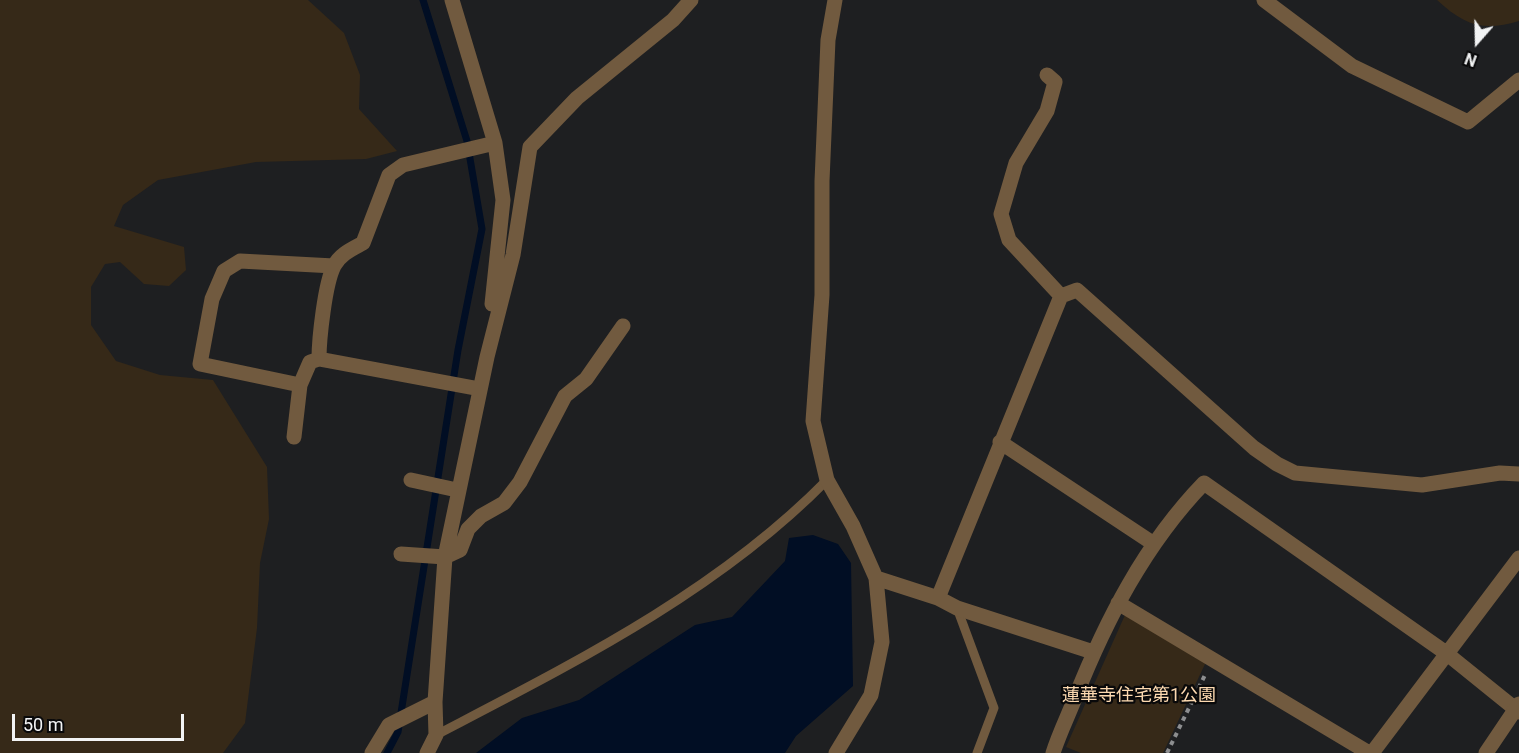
<!DOCTYPE html>
<html>
<head>
<meta charset="utf-8">
<style>
  body { margin:0 }
  #map { position:relative; width:1519px; height:753px; overflow:hidden; background:#1e1f21; font-family:Roboto,sans-serif }
  canvas { display:block }
  .north { position:absolute; left:1447px; top:12px; width:60px; height:60px; -webkit-text-stroke:4px #09090a; paint-order:stroke; rotate:200deg; font-size:16px; font-weight:700; line-height:24px; text-align:center; color:#f2f3f4 }
  .north::after { content:''; display:block; margin:auto; width:21px; height:27px; background:#f2f3f4; clip-path:polygon(50% 0,100% 100%,50% 72%,0 100%) }
  .scale { position:absolute; left:12px; top:714px; width:172px; height:27px; box-sizing:border-box; border:3px solid #f2f3f4; border-top:0; padding-left:8px; font-size:18px; line-height:21px; white-space:nowrap; color:#f2f3f4; -webkit-text-stroke:4px #09090a; paint-order:stroke }
</style>
</head>
<body>
<div id="map">
<canvas width="1519" height="753"></canvas>
<div class="north">N</div>
<div class="scale">50 m</div>
</div>
<script>
const ctx = document.querySelector('canvas').getContext('2d');
ctx.lineJoin = 'round';
function fillPath(path, color) { ctx.fillStyle = color; ctx.fill(path, 'evenodd'); }
function strokePath(path, color, width, dash) { ctx.strokeStyle = color; ctx.lineWidth = width; ctx.lineCap = dash ? 'butt' : 'round'; ctx.setLineDash(dash || []); ctx.stroke(path); }
function write(font, color, halo, rows, align = 'center') {
  ctx.font = font + ' Roboto,"Noto Sans JP",sans-serif'; ctx.lineWidth = 4.5; ctx.setLineDash([]); ctx.textBaseline = 'middle'; ctx.strokeStyle = halo; ctx.fillStyle = color; for (const [text, x, y, turn = 0] of rows) {
    ctx.save(); ctx.translate(x, y); ctx.rotate((+turn || 0) * Math.PI / 180); ctx.textAlign = isNaN(turn) ? turn : align; if (halo) ctx.strokeText(text, 0, 0); ctx.fillText(text, 0, 0); ctx.restore();
  }
}
fillPath(new Path2D(`
  M0,0H308L344,33L360,75L359,109L397,151L366,159L256,162L158,180L123,205L114,226L184,247L186,270L169,286L144,284L120,262L105,264L91,287V325L116,361L160,375L213,380L267,467L269,519L260,563L257,628L245,723L223,753H0Z
  M1437,0H1519V21C1483,32 1464,25 1437,0Z
  M1125,615L1206,662L1163,753H1081L1066,747Z`), '#362918');
fillPath(new Path2D(`
  M813,535L838,544L851,563L853,686L796,736L785,753H476L522,718L579,700L695,625L732,617L785,561L789,538Z`), '#010e24');
strokePath(new Path2D(`
  M387,753L398,732L458,350L482,229L467,141L423,0`), '#010e24', 7);
strokePath(new Path2D(`
  M1167,753L1205,675`), '#8d8e90', 4, [4.5, 4.5]);
strokePath(new Path2D(`
  M957,608L994,708L977,753
  M436,735C574,663 717,592 827,480`), '#715a3f', 9);
strokePath(new Path2D(`
  M452,0L495,143L503,200L492,304
  M835,0L828,40L822,181V295L813,421L827,480L853,526L876,578L882,642L871,695L836,753
  M1264,0L1352,66L1468,122L1519,80
  M1047,75L1055,82L1047,111L1016,163L1001,214L1009,240L1061,296
  M319,359C319,339 325,283 334,266C340,254 352,249 363,243L389,175L403,165L495,143
  M300,385L200,364L212,299L224,271L240,261L334,266
  M294,437L300,385L310,362L319,359L480,389
  M1000,442L1154,544
  M411,480L457,490
  M401,554L445,557L460,550L468,529L481,516L504,503L520,482L565,396L586,379L623,326
  M876,578L938,598L957,608L1093,652
  M938,598L1061,296L1077,290L1254,448L1277,464L1295,473L1422,485L1500,473L1519,474
  M1118,603L1369,753
  M372,753L389,725L435,702
  M427,753L436,735L435,702L445,557L487,357L513,255L530,147L577,98L673,20L691,0
  M1053,753C1059,734 1068,716 1075,698C1106,620 1145,544 1204,483L1446,653L1519,712
  M1372,753L1519,558`), '#715a3f', 15);
strokePath(new Path2D(`
  M1486,753L1519,704`), '#715a3f', 15);
write('18px', '#fddab1', '#09090a', [
  ["蓮華寺住宅第1公園",1139,696]
]);
</script>
</body>
</html>
